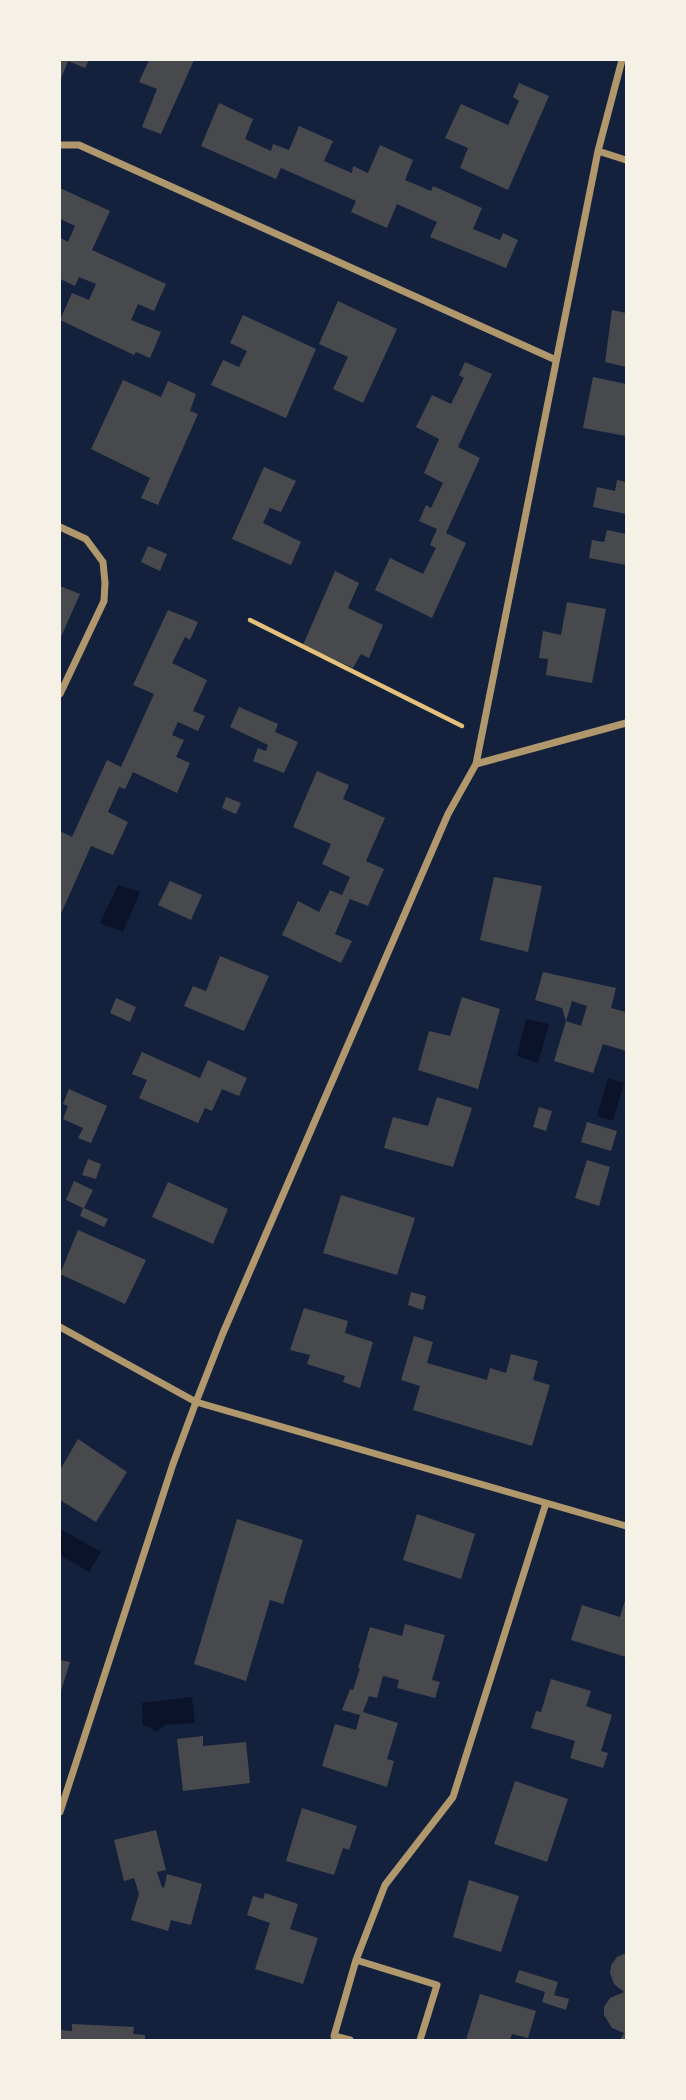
<!DOCTYPE html>
<html>
<head>
<meta charset="utf-8">
<style>
  body { margin:0 }
  #map { position:relative; width:686px; height:2100px; overflow:hidden; background:#14213d; font-family:"DejaVu Sans",sans-serif }
  canvas { display:block }
  .frame { position:absolute; inset:0; border:61px solid #f6f1e7; pointer-events:none }
</style>
</head>
<body>
<div id="map">
<canvas width="686" height="2100"></canvas>
<div class="frame"></div>
</div>
<script>
const ctx = document.querySelector('canvas').getContext('2d');
ctx.lineJoin = 'round';
function fillPath(path, color) { ctx.fillStyle = color; ctx.fill(path, 'evenodd'); }
function strokePath(path, color, width, dash) { ctx.strokeStyle = color; ctx.lineWidth = width; ctx.lineCap = dash ? 'butt' : 'round'; ctx.setLineDash(dash || []); ctx.stroke(path); }
fillPath(new Path2D(`
  M118,885L140,892L123,932L100,923Z
  M526,1019L549,1024L538,1063L517,1056Z
  M608,1078L624,1083L613,1121L597,1116Z
  M62,1530L101,1552L89,1572L60,1555V1533Z
  M192,1697L195,1723L165,1725L157,1732L147,1726H143L142,1703Z`), '#0b132b');
fillPath(new Path2D(`
  M60,60H89L85,68L68,61L60,81Z
  M149,60H194L161,134L142,127L157,89L139,82Z
  M519,83L549,96L508,190L460,168L468,148L445,138L461,104L508,125L519,101L513,97Z
  M219,103L253,119L245,139L271,151L273,144L289,150L299,126L333,141L324,161L352,173L353,166L368,173L380,145L413,160L405,180L431,191L433,186L482,208L473,229L500,240L503,233L518,240L506,268L430,237L437,222L397,204L387,228L351,212L356,201L281,168L276,179L201,146Z
  M60,188L110,211L92,250L166,284L154,311L138,304L131,320L161,332L150,358L136,352L134,355L60,320L72,293L89,300L96,284L79,277L75,286L60,279V242L61,238L68,242L75,226L60,219Z
  M338,301L397,329L363,403L333,389L348,357L319,344Z
  M612,310L626,313V367L605,362Z
  M243,315L316,349L286,418L211,385L223,360L239,367L247,351L230,343Z
  M465,362L492,374L458,447L480,458L446,533L466,543L432,618L375,590L390,558L423,574L436,548L430,545L437,529L419,521L426,505L431,508L443,483L424,473L439,439L416,427L432,395L451,404L464,378L459,375Z
  M593,377L626,384V436L583,428Z
  M123,380L161,397L168,381L196,394L190,411L198,414L158,505L141,498L150,478L91,449Z
  M264,467L296,481L281,512L270,508L263,523L301,542L291,565L232,539Z
  M617,480L626,482V514L593,507L597,487L615,491Z
  M607,530L626,534V565L589,558L592,540L604,542Z
  M148,546L167,554L160,571L141,562Z
  M335,571L359,583L348,608L383,625L369,658L361,654L353,668L303,645Z
  M60,586L80,594L60,639Z
  M567,602L606,609L592,683L546,675L548,659L539,658L543,631L561,635Z
  M168,610L198,622L190,640L185,637L172,663L207,680L193,711L205,716L198,731L178,722L172,735L184,740L176,757L190,763L177,793L133,772L125,789L119,787L108,812L128,822L113,855L91,846L60,916V831L72,837L107,760L121,767L154,694L133,685Z
  M239,707L278,724L275,732L298,742L284,773L253,761L258,748L266,751L268,745L230,727Z
  M317,771L349,785L343,799L385,818L366,861L384,869L368,906L350,899L335,934L352,941L341,963L282,935L298,901L319,912L330,890L342,895L350,877L322,864L331,844L293,827Z
  M226,797L241,803L236,814L222,808Z
  M494,877L542,886L528,952L480,940Z
  M170,881L202,895L191,920L158,905Z
  M220,956L269,976L244,1031L184,1006L193,986L206,991Z
  M543,972L616,988L611,1008L626,1012V1051L603,1044L593,1073L554,1061L566,1021L581,1026L587,1006L572,1001L566,1021L562,1008L535,1000Z
  M462,997L500,1009L478,1089L418,1070L429,1031L450,1036Z
  M116,998L136,1007L130,1022L110,1013Z
  M142,1052L200,1078L208,1060L247,1078L239,1096L222,1089L212,1111L205,1108L198,1123L139,1098L147,1080L132,1074Z
  M69,1089L107,1106L91,1143L78,1138L83,1128L63,1119L68,1106L63,1104Z
  M437,1097L472,1108L453,1167L384,1148L393,1117L428,1126Z
  M539,1107L552,1111L546,1131L533,1127Z
  M587,1122L617,1131L611,1151L581,1142Z
  M88,1159L101,1164L96,1179L82,1175Z
  M587,1160L610,1167L599,1206L575,1198Z
  M74,1181L93,1190L84,1208L108,1219L104,1227L80,1216L83,1208L66,1200Z
  M168,1182L228,1209L213,1244L152,1217Z
  M341,1195L415,1218L397,1275L323,1253Z
  M78,1230L146,1260L125,1304L60,1274Z
  M411,1292L426,1296L423,1310L408,1305Z
  M304,1308L348,1321L345,1333L373,1342L360,1388L343,1382L345,1376L307,1364L310,1355L290,1350Z
  M414,1336L433,1342L427,1363L487,1380L490,1368L506,1373L511,1354L538,1361L533,1380L550,1385L532,1446L413,1410L420,1386L401,1380Z
  M78,1439L127,1472L96,1522L60,1500V1470Z
  M417,1514L475,1534L461,1579L403,1560Z
  M237,1519L303,1540L283,1604L270,1600L246,1681L194,1664Z
  M626,1597V1657L571,1640L582,1605L620,1617Z
  M405,1624L445,1635L432,1680L440,1682L435,1698L397,1688L399,1680L383,1676L377,1698L369,1696L363,1712L398,1723L387,1759L394,1761L387,1787L322,1766L335,1724L356,1730L360,1715L342,1710L350,1689L353,1690L360,1668H358L370,1627L402,1636Z
  M60,1660L70,1662L60,1694Z
  M551,1679L591,1691L586,1706L612,1715L601,1751L608,1753L603,1768L570,1758L575,1741L531,1728L536,1711L541,1712Z
  M203,1736V1746L246,1742L250,1783L183,1791L177,1739Z
  M515,1781L568,1799L547,1862L494,1844Z
  M302,1808L357,1826L349,1850L343,1848L334,1875L286,1861Z
  M156,1830L166,1870L157,1872L162,1887L164,1888L167,1874L202,1884L191,1925L171,1920L168,1931L131,1920L139,1894L134,1878L124,1881L114,1840Z
  M469,1880L519,1896L501,1952L453,1937Z
  M265,1893L298,1904L290,1929L318,1938L303,1984L255,1969L270,1923L247,1915L253,1896L263,1899Z
  M626,1953V2040H620L624,2033L612,2028L604,2015V2007L610,1998L624,1992L614,1984L610,1973L611,1965L617,1957Z
  M519,1970L558,1982L554,1995L569,1999L566,2010L542,2002L545,1992L515,1982Z
  M480,1994L536,2011L528,2038L512,2034L510,2040H466Z
  M72,2024L134,2027L133,2034L145,2035V2040H60V2030L72,2031Z`), '#48494c');
strokePath(new Path2D(`
  M250,620L462,726`), '#e5c07b', 4.5);
strokePath(new Path2D(`
  M60,145H79L556,360
  M598,151L626,160
  M60,527L86,539L103,562L105,583L104,601L60,694
  M476,764L626,723
  M60,1327L196,1402L626,1526
  M60,1812L173,1464L196,1402L223,1333L448,814L476,764L598,151L622,60
  M356,1960L437,1985L420,2040
  M350,2040L334,2036L356,1960L385,1885L453,1797L546,1503`), '#b1986c', 7);
</script>
</body>
</html>
